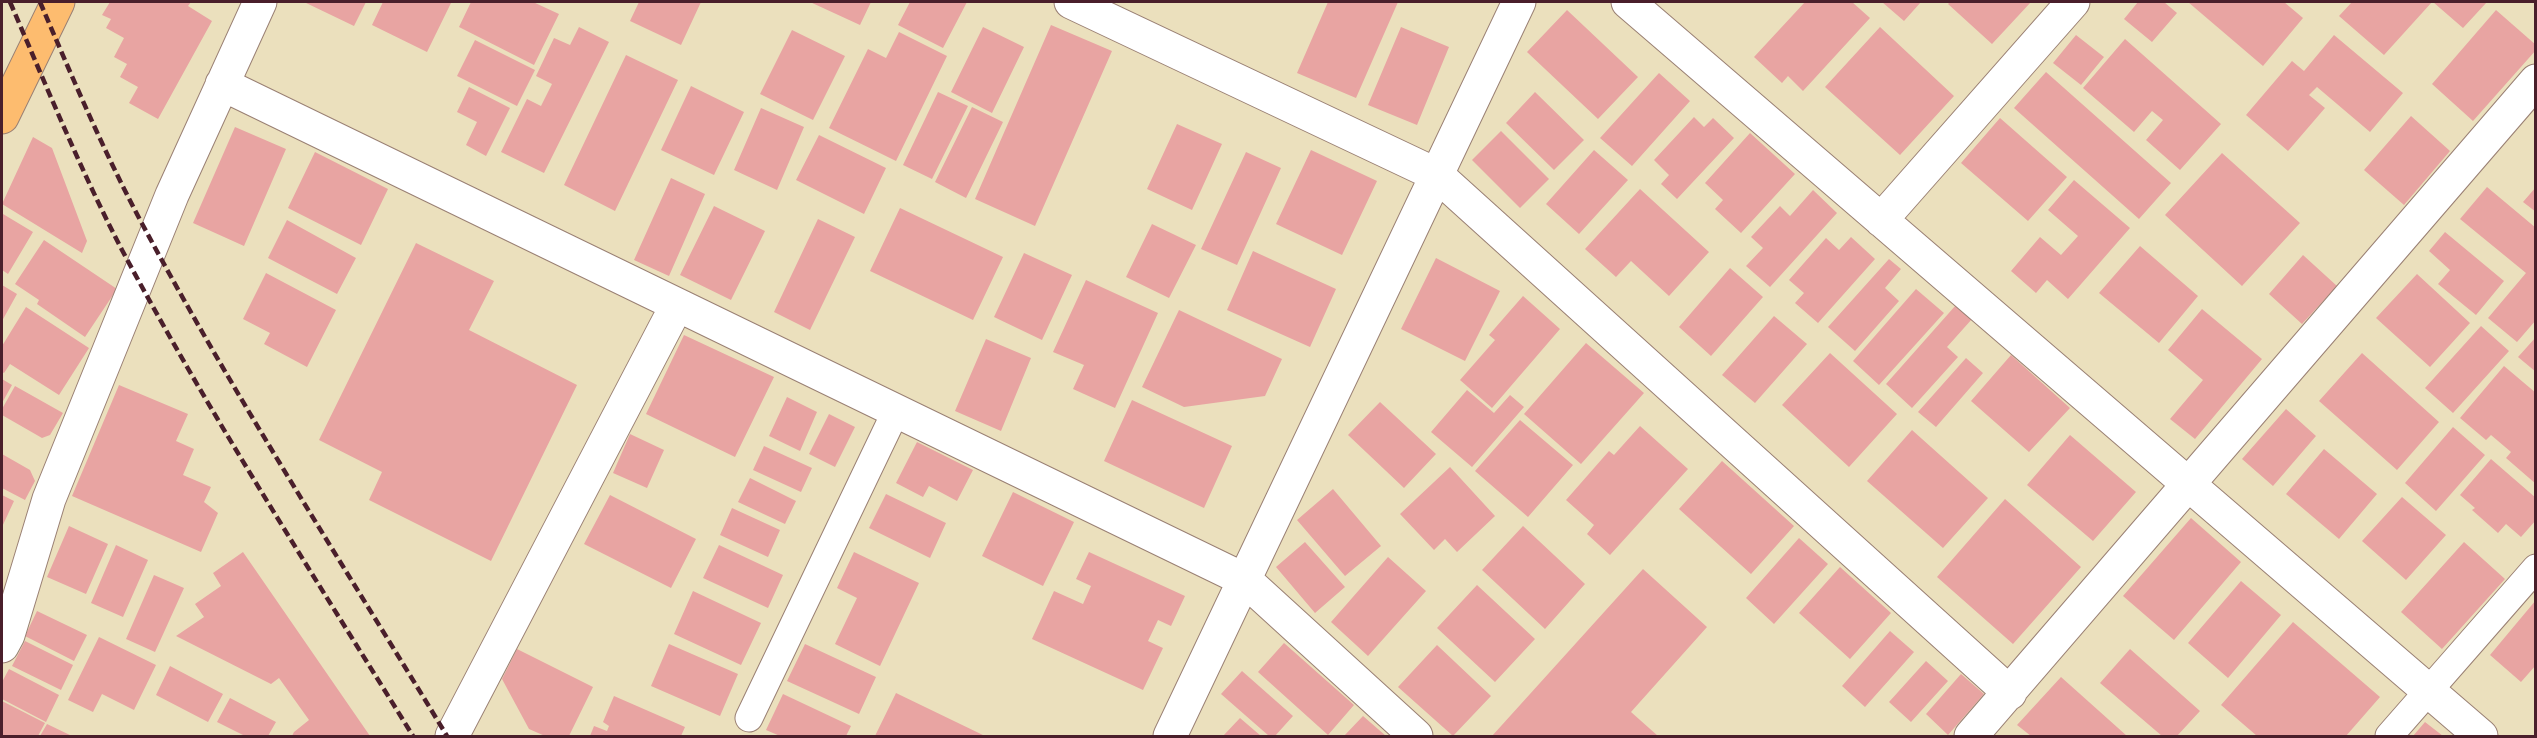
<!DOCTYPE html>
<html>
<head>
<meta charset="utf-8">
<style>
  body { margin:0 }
  #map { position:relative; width:2537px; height:738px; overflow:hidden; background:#ebe0bd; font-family:Vollkorn,serif }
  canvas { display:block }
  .frame { position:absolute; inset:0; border:3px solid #4a1f2b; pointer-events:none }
</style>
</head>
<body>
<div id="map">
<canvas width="2537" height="738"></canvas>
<div class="frame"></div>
</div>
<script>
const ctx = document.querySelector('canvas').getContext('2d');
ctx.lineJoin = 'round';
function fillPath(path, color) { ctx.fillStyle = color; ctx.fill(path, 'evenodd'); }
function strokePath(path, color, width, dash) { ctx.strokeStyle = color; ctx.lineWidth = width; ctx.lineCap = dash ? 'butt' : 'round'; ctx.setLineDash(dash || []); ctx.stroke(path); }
fillPath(new Path2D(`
  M110,2H191L188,6L212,21L158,119L129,103L138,87L120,77L127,64L114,57L124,38L106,28L111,19L102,15Z
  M304,2H366L354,26Z
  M383,2H448L451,3L427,52L372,25Z
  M471,2H533L559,14L534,65L459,27Z
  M639,2H701L681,45L630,21Z
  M810,2H871L860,25Z
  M910,2H967L943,48L898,25Z
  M1328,2H1398L1356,98L1297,73Z
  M1805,2H1852L1870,18L1803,91L1788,76L1782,83L1754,57Z
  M1882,2H1921L1904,21Z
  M1950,2H2031L1992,44L1948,4Z
  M2138,2H2164L2177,13L2152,42L2124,19Z
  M2188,2H2284L2303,18L2263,66Z
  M2352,2H2432L2384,55L2339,16Z
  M2433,2H2487L2463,28Z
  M1567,10L1638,77L1598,119L1527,52Z
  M2496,10L2536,45V50L2473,121L2432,84Z
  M1051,25L1112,51L1035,226L975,199Z
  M579,27L609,42L544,173L501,152L527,99L541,106L552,84L536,76L554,38L570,45Z
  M983,27L1024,47L992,113L951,92Z
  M1401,27L1449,47L1417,125L1368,105Z
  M1880,27L1954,96L1900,155L1825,87Z
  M792,30L845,56L813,120L760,94Z
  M899,32L947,56L896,161L829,128L868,49L886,58Z
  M2076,35L2104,57L2081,85L2053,63Z
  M2334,35L2403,93L2370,132L2317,87L2309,95L2325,108L2288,151L2246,115L2292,61L2304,71Z
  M2125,39L2221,124L2180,170L2146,140L2163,120L2152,111L2134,132L2083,88Z
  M475,40L535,70L517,106L457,76Z
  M626,55L678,80L615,211L564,185Z
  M2046,72L2171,183L2139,219L2014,108Z
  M1659,73L1690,101L1632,166L1600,138Z
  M691,86L744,112L714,175L661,150Z
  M469,87L510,108L486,156L466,145L477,122L457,112Z
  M938,92L968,106L932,179L903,165Z
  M1535,92L1584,140L1554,170L1506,123Z
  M972,107L1003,122L966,198L935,182Z
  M761,108L804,127L777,190L734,170Z
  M2411,116L2450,151L2404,205L2364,170Z
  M1694,117L1704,127L1713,118L1734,138L1677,199L1661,184L1669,175L1654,160Z
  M2000,118L2067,177L2028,221L1961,163Z
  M1177,124L1222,144L1192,210L1147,189Z
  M235,127L286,149L244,246L193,223Z
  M1501,131L1549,179L1520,208L1472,160Z
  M1750,133L1795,174L1741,233L1715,209L1723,200L1705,183Z
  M819,135L886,168L864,214L796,180Z
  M33,137L52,148L87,241L82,253L2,204Z
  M1311,150L1377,181L1342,255L1276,224Z
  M1594,150L1628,180L1579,234L1546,204Z
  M315,152L388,189L361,245L288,208Z
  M1246,152L1281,168L1237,265L1201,249Z
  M2222,153L2300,223L2242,286L2165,215Z
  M671,178L705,194L669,276L634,260Z
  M2074,180L2130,228L2068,299L2047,280L2036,293L2011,271L2040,237L2061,255L2078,236L2048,210Z
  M2487,187L2536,228V320L2517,342L2488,318L2526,273L2460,219Z
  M2536,187V212L2523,202Z
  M1640,189L1709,252L1669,296L1631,261L1616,277L1585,249Z
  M1813,190L1837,213L1770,287L1746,266L1763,248L1751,237L1780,206L1790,216Z
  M714,206L765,231L731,300L680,275Z
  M900,208L1003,257L973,320L870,271Z
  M3,214L33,232L8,274L2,270Z
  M818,219L855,237L810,330L774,312Z
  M287,220L356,258L337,294L268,258Z
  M1152,224L1196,245L1169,298L1126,277Z
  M2445,232L2504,281L2476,315L2438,284L2450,270L2429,251Z
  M1851,237L1875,259L1818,323L1795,303L1804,293L1789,280L1826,238L1839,250Z
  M44,240L117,289L85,337L37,304L39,300L15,284Z
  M416,243L494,281L469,330L577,385L491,561L369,500L382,472L319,440Z
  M2140,246L2198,296L2159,343L2099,293Z
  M1253,251L1336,289L1310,347L1227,310Z
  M1024,253L1072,275L1042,340L994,317Z
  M2303,255L2337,286L2302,324L2269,294Z
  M1436,258L1500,291L1465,361L1401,329Z
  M1889,259L1901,269L1885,288L1899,301L1855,351L1828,327Z
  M1730,268L1763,297L1711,356L1679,327Z
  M266,273L336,310L307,367L264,344L270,333L243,319Z
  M2417,274L2470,323L2430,367L2376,318Z
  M1086,280L1158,313L1115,408L1073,389L1084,365L1053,352Z
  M2,285L17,294L2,321Z
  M1916,289L1944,313L1879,385L1853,361Z
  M1523,296L1560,329L1492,408L1460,380L1495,340L1489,335Z
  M1956,305L1972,319L1947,347L1958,357L1912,408L1886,384Z
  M26,307L89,348L59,395L10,364L4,373L2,372V346Z
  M2202,309L2262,359L2195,439L2170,419L2203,380L2168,350Z
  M1179,310L1282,359L1265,396L1184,407L1142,387Z
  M1774,316L1807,344L1755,403L1722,375Z
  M2481,326L2509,351L2453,413L2425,388Z
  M684,335L774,377L735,457L646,414Z
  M2536,337V372L2518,357Z
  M986,339L1031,358L1001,431L955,411Z
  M1586,343L1644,393L1581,464L1524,414Z
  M1830,353L1897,414L1849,467L1782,405Z
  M2362,353L2439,422L2397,470L2319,401Z
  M2011,355L2070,408L2029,452L1971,401Z
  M1966,358L1983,373L1936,427L1918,412Z
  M2504,366L2536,393V484L2506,458L2511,452L2491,435L2486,440L2460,418Z
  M2,379L12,385L2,403Z
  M119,385L188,414L176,441L194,449L183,475L211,487L204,502L218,513L201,552L72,496Z
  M15,386L63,413L50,435L42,438L2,415V409Z
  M1467,390L1494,413L1510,395L1524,407L1472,467L1431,432Z
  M787,397L817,412L800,451L769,436Z
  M1132,400L1232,446L1204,508L1104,461Z
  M1380,402L1436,454L1404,488L1348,435Z
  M2286,409L2316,436L2273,486L2242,459Z
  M829,414L855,427L835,467L809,454Z
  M1520,420L1573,465L1528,517L1475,471Z
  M1640,426L1688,469L1610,555L1587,534L1594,525L1566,500L1609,451L1614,455Z
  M2453,427L2485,455L2436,511L2405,483Z
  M1912,430L1988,498L1943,548L1867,481Z
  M630,434L664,450L647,488L613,473Z
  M2070,435L2136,492L2093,541L2027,485Z
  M917,442L973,470L957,501L929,486L923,497L896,483Z
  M764,446L812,468L801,492L753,470Z
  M2324,449L2377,494L2339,539L2286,494Z
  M2,454L30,470L35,481L25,500L2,488Z
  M2491,459L2536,498V520L2521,537L2506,524L2498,533L2472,510L2475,508L2460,495Z
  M1722,461L1794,526L1751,574L1679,509Z
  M1450,467L1495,516L1457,552L1445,539L1434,550L1400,514Z
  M750,478L796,501L785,524L738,502Z
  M1333,489L1381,546L1345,576L1297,520Z
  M1013,492L1074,522L1043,586L982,556Z
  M886,494L946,523L930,558L869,528Z
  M2,495L14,501L2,527Z
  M610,495L696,539L671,588L584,544Z
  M2402,497L2446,535L2406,580L2362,541Z
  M2005,499L2081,567L2013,644L1937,577Z
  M732,508L780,530L768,557L720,535Z
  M2191,518L2241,562L2174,640L2123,596Z
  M69,526L108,544L86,594L47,577Z
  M1523,526L1585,584L1545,629L1482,570Z
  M1799,538L1828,564L1774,624L1746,598Z
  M1305,542L1345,587L1315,613L1276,567Z
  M2464,542L2505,579L2442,649L2401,612Z
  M116,545L148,560L123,617L91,603Z
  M719,545L783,575L768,608L703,578Z
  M243,552L370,736H292L294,732L309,720L279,678L271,684L176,636L204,617L195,604L221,586L213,573Z
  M854,552L919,583L880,666L835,644L857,598L837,588Z
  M1089,552L1185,596L1171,626L1158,620L1148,641L1163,648L1143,690L1032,639L1054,591L1083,604L1091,586L1076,579Z
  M1388,557L1426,591L1368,656L1331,622Z
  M1840,567L1891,613L1850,659L1799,613Z
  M1643,569L1707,627L1631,712L1658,736H1492Z
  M154,575L184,588L155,652L126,639Z
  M2241,581L2281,615L2228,678L2188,643Z
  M1477,585L1535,639L1495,682L1437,628Z
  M693,591L761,623L741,665L674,634Z
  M2536,600V665L2521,682L2490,655Z
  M37,611L87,635L74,661L25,636Z
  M2293,622L2380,697L2346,736H2257L2221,705Z
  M1890,631L1914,652L1865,707L1842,686Z
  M99,637L156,665L134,710L102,694L93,712L68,700Z
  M25,641L73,665L61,690L12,666Z
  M1284,643L1354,705L1328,735L1258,672Z
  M669,644L738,674L720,716L651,686Z
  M805,644L876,677L859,714L787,681Z
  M1437,645L1491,696L1453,736L1398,687Z
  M517,649L593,687L569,736H545L529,729L502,679Z
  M2130,649L2200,711L2177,736H2162L2100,683Z
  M1926,661L1948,681L1911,722L1889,702Z
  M170,666L223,694L208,722L156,695Z
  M9,669L59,695L46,722L2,699V682Z
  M1242,671L1293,716L1275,736H1269L1221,694Z
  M1961,674L1984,694L1948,735L1926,714Z
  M2061,677L2127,736H2031L2017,725Z
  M896,693L985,736H875Z
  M783,694L851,726L846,736H780L766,730Z
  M614,696L685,727L681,736H590L594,726L607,731L609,726L603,722Z
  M230,698L276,722L268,736H245L217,722Z
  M2,701L45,723L38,736L2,735Z
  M1363,716L1386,736H1344Z
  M1240,718L1261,736H1223Z
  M2425,722L2443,736H2413Z
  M47,724L72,736H40Z`), '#e8a4a2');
const service = new Path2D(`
  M749,718L896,411
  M2389,736L2536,568`);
const minor = new Path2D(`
  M1071,2L1437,175L2010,693
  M1628,2L2481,736
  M222,84L1245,580L1416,736
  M1881,220L2073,2
  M2,646L8,635L49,499L172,195L260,2
  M452,736L677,305
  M1170,736L1519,2
  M1971,736L2536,81`);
const primary = new Path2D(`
  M2,117L58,2`);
strokePath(service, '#9a8074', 29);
strokePath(minor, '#9a8074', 35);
strokePath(primary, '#9a8074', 35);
strokePath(service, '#fff', 27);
strokePath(minor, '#fff', 33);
strokePath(primary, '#fdbc6f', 33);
strokePath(new Path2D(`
  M10,2C46,85 80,169 122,250C211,417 314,576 413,736
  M40,2C73,79 106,157 146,231C239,404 346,569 447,736`), '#4a1f2b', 4.5, [9, 4.5]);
</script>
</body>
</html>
